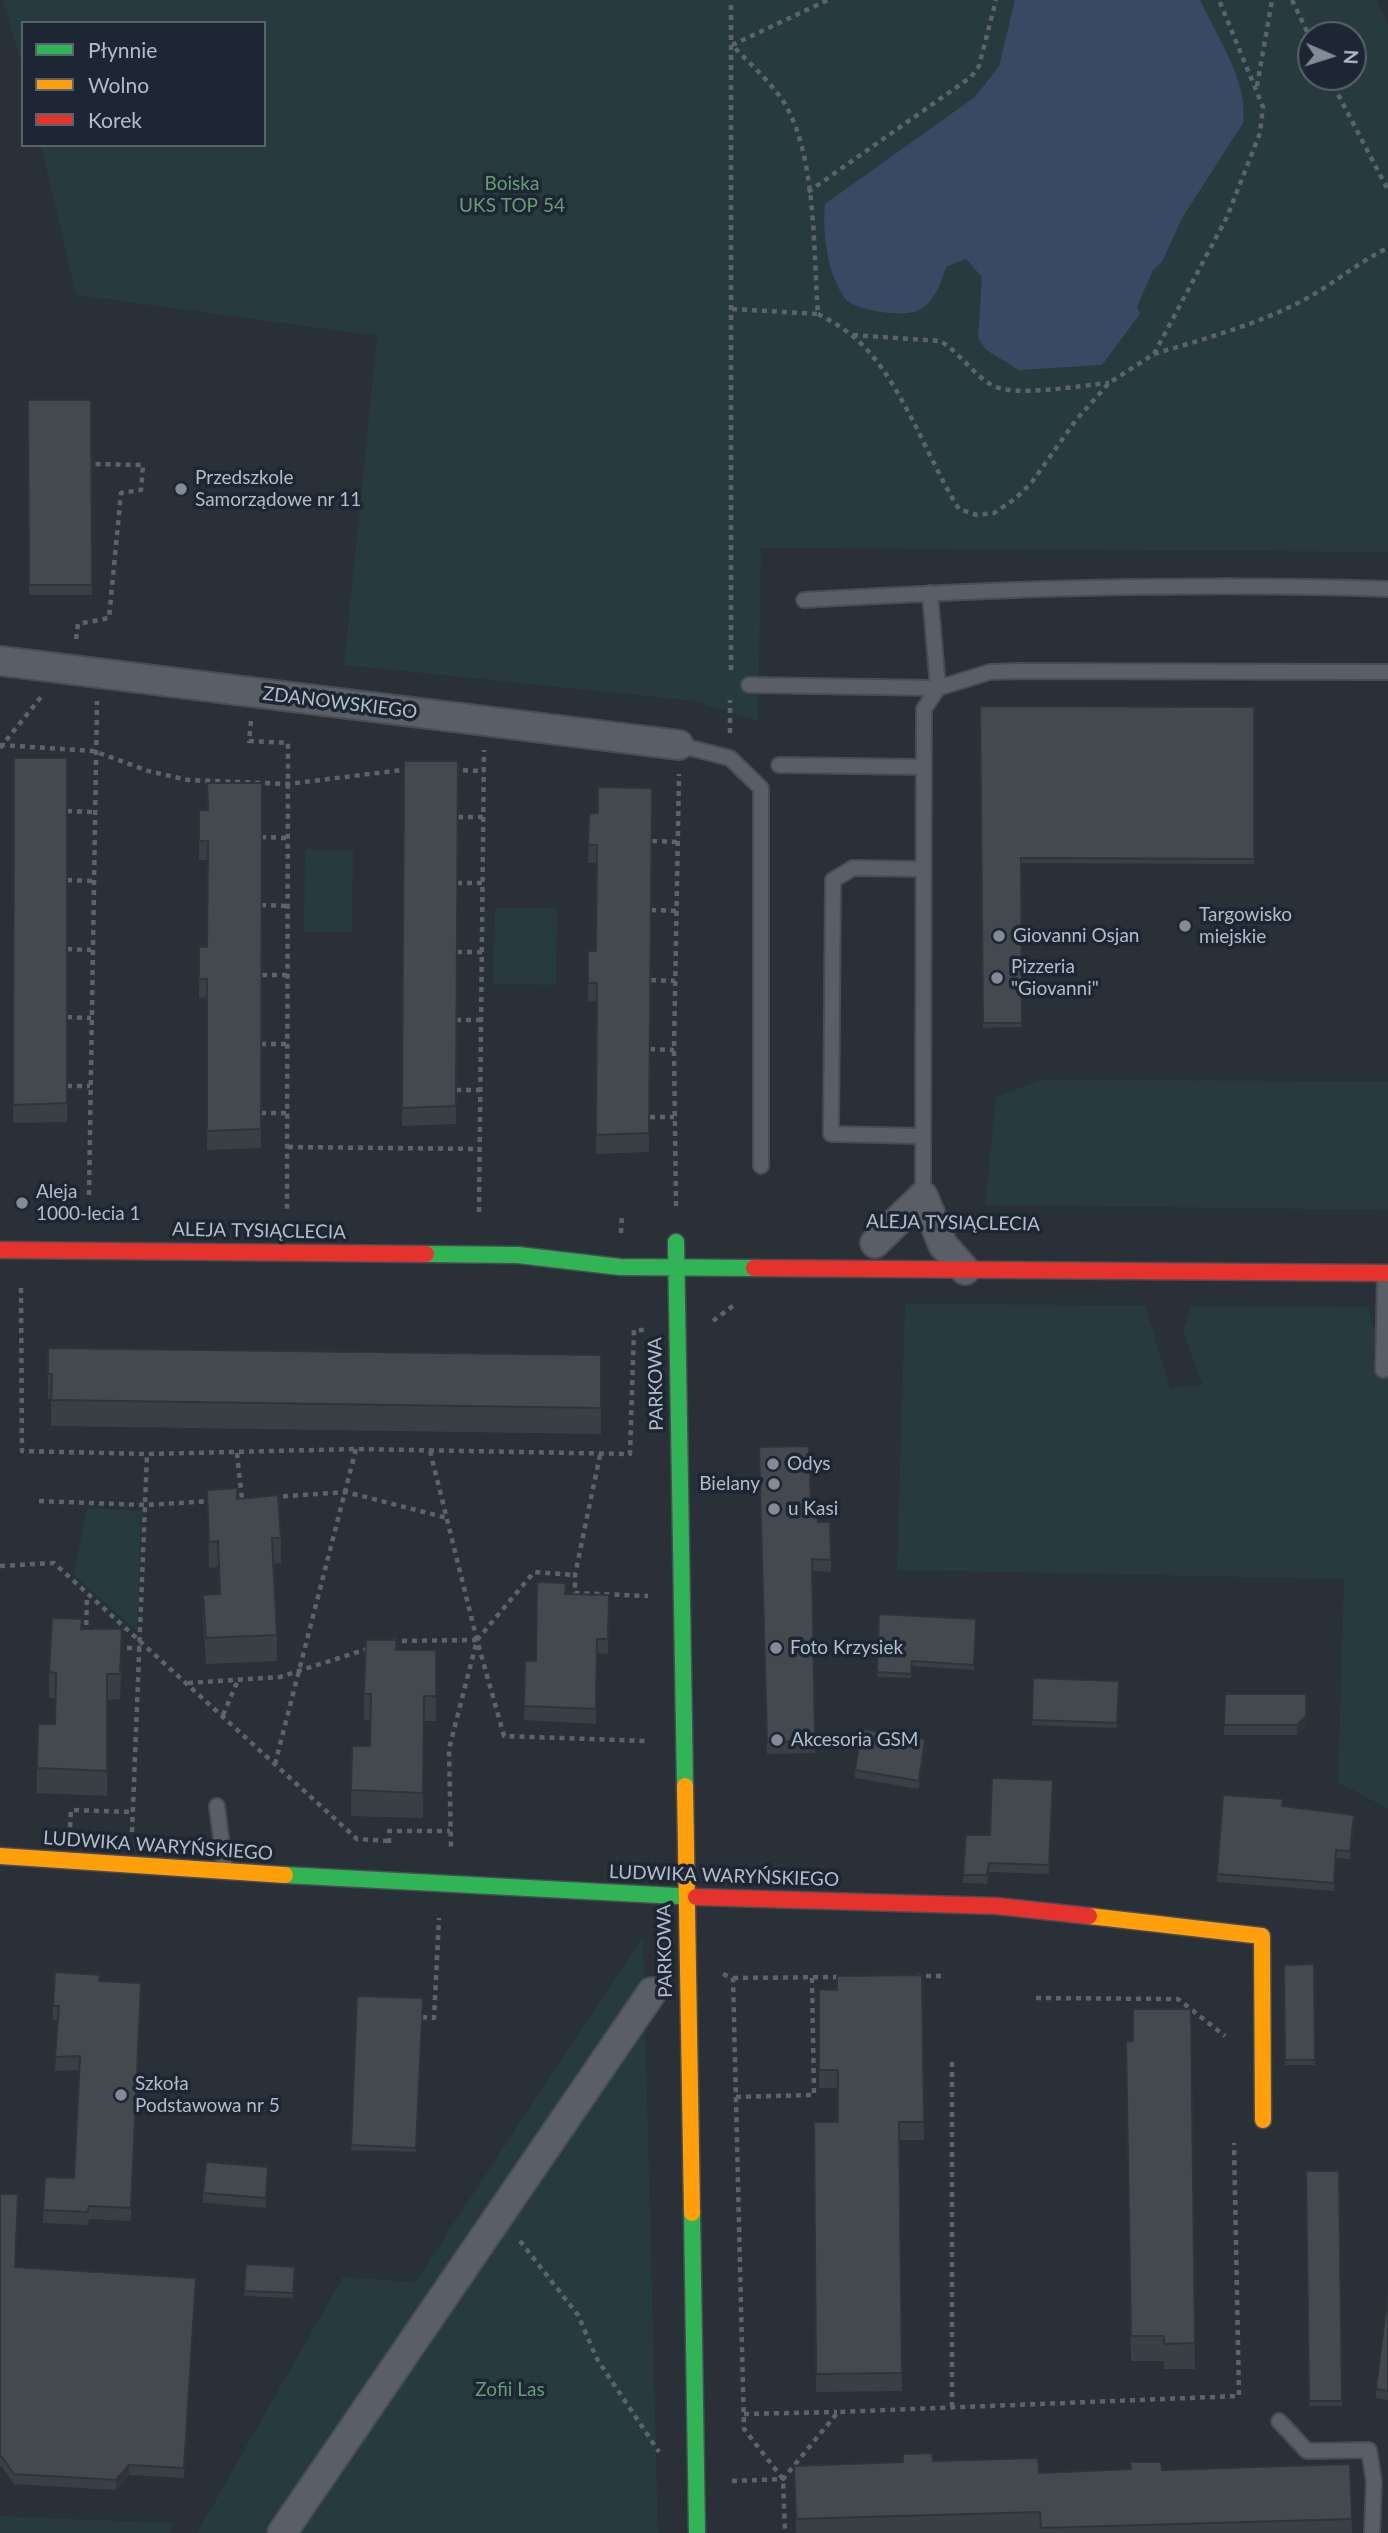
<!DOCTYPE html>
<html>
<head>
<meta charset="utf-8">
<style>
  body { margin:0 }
  #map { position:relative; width:1388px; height:2533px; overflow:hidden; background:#2a3038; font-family:Lato,sans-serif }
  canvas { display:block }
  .legend { position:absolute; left:21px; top:21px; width:245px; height:126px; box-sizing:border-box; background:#1d2633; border:2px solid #59626f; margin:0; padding:9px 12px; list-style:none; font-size:21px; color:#b4bcc9 }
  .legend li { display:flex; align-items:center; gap:14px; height:35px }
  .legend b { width:35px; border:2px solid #59626f }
  .north { position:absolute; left:1297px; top:21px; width:70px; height:70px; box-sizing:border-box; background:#1d2633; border:2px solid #59626f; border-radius:50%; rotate:93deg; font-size:19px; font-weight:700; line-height:28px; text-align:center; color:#b4bcc9 }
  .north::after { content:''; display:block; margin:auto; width:24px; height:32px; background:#848b96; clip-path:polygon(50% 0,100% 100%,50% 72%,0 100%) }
</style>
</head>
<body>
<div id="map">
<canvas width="1388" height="2533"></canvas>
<ul class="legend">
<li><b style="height:9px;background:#30b455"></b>Płynnie</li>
<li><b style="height:9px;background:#ff9f0a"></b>Wolno</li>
<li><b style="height:9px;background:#e5322d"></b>Korek</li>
</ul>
<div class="north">N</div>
</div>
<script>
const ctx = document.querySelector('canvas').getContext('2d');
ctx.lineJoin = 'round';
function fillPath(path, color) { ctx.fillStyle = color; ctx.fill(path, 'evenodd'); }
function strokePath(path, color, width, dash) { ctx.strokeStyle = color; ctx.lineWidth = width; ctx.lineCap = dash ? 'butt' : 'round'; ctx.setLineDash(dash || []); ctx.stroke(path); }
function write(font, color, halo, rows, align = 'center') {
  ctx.font = font + ' Lato,sans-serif'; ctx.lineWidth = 7; ctx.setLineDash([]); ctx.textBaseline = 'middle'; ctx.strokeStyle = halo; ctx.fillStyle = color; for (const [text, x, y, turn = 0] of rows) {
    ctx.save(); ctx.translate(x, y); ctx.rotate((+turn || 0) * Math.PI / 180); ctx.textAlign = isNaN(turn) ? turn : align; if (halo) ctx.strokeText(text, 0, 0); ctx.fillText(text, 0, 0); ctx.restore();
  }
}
fillPath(new Path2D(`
  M3,0H1377L1388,24V552L761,548L758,721L695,701L344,665L377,336L76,295L41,145H264V23H23V69ZM1311,35H1353V77H1311Z
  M305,850H353L352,932H304Z
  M495,908H557L556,985L493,984Z
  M1041,1080L1388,1081V1210L985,1205L996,1097Z
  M905,1304L1145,1305L1170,1388L1202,1384L1183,1330L1192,1306L1368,1307L1375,1333L1373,1369L1388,1370V1809L1338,1782L1344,1579L897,1570Z
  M87,1508L141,1511L137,1631L74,1575Z
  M643,1937L658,2533H197L343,2277L415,2282Z
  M0,2516L174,2523L168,2533H0Z`), '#273a3e');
fillPath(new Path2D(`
  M1015,0H1200C1217,37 1249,82 1243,123L1182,218L1162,262L1153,270L1137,307L1140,314L1102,365L1019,370L986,350L978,338L982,277L966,259L946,267C941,283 934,304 917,311C903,317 853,311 845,298C827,274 822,232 825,204L975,97L999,66Z`), '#384963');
const lane = new Path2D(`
  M804,600C998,589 1193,582 1388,589
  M749,685L938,688L930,593
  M679,745L730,758L761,788V1166
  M779,765L923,767
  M923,1136L831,1134L833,880L853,868L923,869
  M923,1196L924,709L938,688L990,672L1018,671L1388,672
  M1383,1370L1385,1273
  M217,1806L225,1871
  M1279,2421L1307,2451L1369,2450L1374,2482L1372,2533`);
const street = new Path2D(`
  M0,661L679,745
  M875,1243L923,1196L943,1245L965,1270
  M282,2533L652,1992`);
const fast = new Path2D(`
  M676,1242L685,1786
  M426,1254L518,1255L620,1267L754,1268
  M285,1875L696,1897
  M692,2213L697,2533`);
const slow = new Path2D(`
  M685,1786L692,2213
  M0,1856L285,1875
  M1089,1916L1262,1936L1263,2120`);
const jam = new Path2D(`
  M0,1250L426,1254
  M754,1268L1388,1273
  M696,1897L997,1906L1089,1916`);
strokePath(lane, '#484c53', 18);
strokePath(street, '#484c53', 32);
strokePath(fast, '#484c53', 19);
strokePath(slow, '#484c53', 19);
strokePath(jam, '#484c53', 19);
strokePath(new Path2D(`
  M1292,0L1311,40
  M1329,77L1388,190
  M1257,86L1272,0
  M808,192L971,77L979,66L996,0
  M732,309L818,314C813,252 817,154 783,101C769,80 749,63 732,45L828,0
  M818,314C829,320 840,326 850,334C898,370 927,459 959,509L977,515L994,513L1015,499L1032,482L1076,420L1109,383L1154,354L1227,217L1260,133L1263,107L1219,0
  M853,335L940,341C959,352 971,372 990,384C1012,399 1081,385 1109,383
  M1154,354C1207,338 1263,323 1311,296C1337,281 1360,261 1388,248
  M76,639L78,624L109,618L121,493L141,490L143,465L92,464
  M731,670V0
  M251,721L249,741L288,743L287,1209
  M730,733V700
  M0,745L94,751L148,771L188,780L288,784L410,769
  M0,748L41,697
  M453,770L484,771
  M67,811L93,812
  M458,817H483
  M261,837L288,838
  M652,841L679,842
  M67,880L92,881
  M457,883H482
  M261,905L288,906
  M651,910L678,911
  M67,949L91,950
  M457,952H482
  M262,975H288
  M651,980L675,981
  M67,1017L91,1018
  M456,1020H481
  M261,1044H288
  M650,1049L674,1050
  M67,1086H90
  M456,1090H480
  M261,1113H288
  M650,1117H674
  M288,1147L479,1149
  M89,1195L97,701
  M676,1206L674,1050L679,774
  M479,1212L484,750
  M621,1233L622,1213
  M21,1288L22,1451L147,1454L356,1449L630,1454L634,1330H644
  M713,1321L734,1305
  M430,1451L477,1640L504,1736L647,1741
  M237,1453L242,1499
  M600,1455L575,1575V1593L648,1596
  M273,1497L346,1492L447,1518
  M39,1501L145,1505L212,1501
  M0,1566L54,1563L357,1839L389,1841
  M86,1635L87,1595
  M477,1640L534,1572L575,1575
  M392,1641L477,1640L449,1749L451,1848
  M117,1648H141
  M188,1683L280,1677L370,1648
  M223,1715L238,1680
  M275,1764L356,1449
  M70,1827L71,1810L133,1812
  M132,1832L147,1454
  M389,1843V1831H450
  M723,1974L733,1978L744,2429L783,2479L785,2533
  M916,1976H942
  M733,1978L841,1977
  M1036,1998L1178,1999L1225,2036
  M422,2017L434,2018L439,1918
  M952,2062V2406
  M736,2097L814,2095L812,1978
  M520,2241L578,2315L597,2359L659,2452
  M744,2414L837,2412
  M732,2481L783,2479L838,2412L1239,2396L1234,2143`), '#5d636a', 4.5, [5, 5]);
strokePath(lane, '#5a5e66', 14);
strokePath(street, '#5a5e66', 28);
strokePath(fast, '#30b455', 16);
strokePath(slow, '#ff9f0a', 16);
strokePath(jam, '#e5322d', 16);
fillPath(new Path2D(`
  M28,400H91L92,595H29Z
  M980,706L1254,707V864L1021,863L1022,1027L983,1028Z
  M14,758H67V1122L13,1123Z
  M404,761H458L456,1124L402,1126Z
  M262,783L261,1148L207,1150V997L199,998V947H207L208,860H199V810H208Z
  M652,788L649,1152L596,1154L597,1001L588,1002V983L596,951L597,863H588L589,814L598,813Z
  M48,1348L601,1355V1434L51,1426V1399H48Z
  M759,1447L811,1505L831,1560V1572L812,1571L815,1753L767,1754Z
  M207,1490L237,1499L281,1538V1563L273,1564L277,1635V1661L206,1664L203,1620V1595L219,1594L218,1567L209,1568Z
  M566,1594L609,1595L608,1654L597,1653L596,1724L524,1720L525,1661H536Z
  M879,1614L976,1619L974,1670L912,1666L911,1678L877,1677Z
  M82,1629L122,1655L120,1699L107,1700V1796L37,1793V1768L55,1724V1698H49V1672Z
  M396,1650H436V1721H424L423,1818L351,1816V1790L370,1746L371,1719L364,1720V1694Z
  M1033,1678L1119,1681L1117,1728L1032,1725Z
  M1225,1694L1306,1726L1297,1735H1224Z
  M925,1747L919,1789L855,1778V1770Z
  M1053,1789L1049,1874L989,1872L987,1884L963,1883V1875L990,1835Z
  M1283,1806L1354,1823L1350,1859L1336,1858L1334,1891L1217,1882V1874Z
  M1314,1964L1315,2065H1285L1284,1965Z
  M922,1975L924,2140H899L902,2391L816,2392L814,2122H838V2088H819V1989L837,1990Z
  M100,1981L141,1996L131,2221L89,2219L88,2225L43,2223V2210L74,2178L79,2070L55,2071L58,2020H53V2006Z
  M357,1996L423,1998L416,2152L351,2150Z
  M1191,2009L1195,2369H1164V2361H1131L1126,2067Z
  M1306,2171H1339L1342,2406H1309Z
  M268,2176L266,2208L203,2203V2193Z
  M0,2194L15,2267L196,2288L184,2478L129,2475L116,2490L14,2484L2,2467H0Z
  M246,2264L295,2267L293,2298L244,2296Z
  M1388,2293V2400L1376,2398V2389Z
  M933,2461L1039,2473L1350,2464L1352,2533H796L794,2466Z`), '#3a3f45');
fillPath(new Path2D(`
  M1306,1716V1726L1297,1735V1725Z
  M925,1739V1747L919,1789V1781Z
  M141,1983V1996L131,2221V2208Z
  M196,2278V2288L184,2478V2468Z
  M129,2465V2475L116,2490V2480Z`), '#303338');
const building = new Path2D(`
  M28,400H91L92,585H29Z
  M980,706L1254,707V859L1021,858L1022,1023H983Z
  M14,758H67V1103L13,1105Z
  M404,761H458L456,1106L402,1108Z
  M207,783H262L261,1129L207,1131V979H199V947H207L208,841H199V810H208Z
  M598,787L652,788L649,1133L596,1135L597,983H588V951H596L597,845H588L589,814L598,813Z
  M48,1348L601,1355V1408L51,1400L52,1374H48Z
  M809,1446L811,1505H817L818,1522H830L831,1560L812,1559L815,1741L767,1742L759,1447Z
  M237,1488V1499L278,1495L281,1538H272L277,1635L206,1638L203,1595L220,1594L218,1541L209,1542L207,1490Z
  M537,1582L566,1583L565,1594L609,1595L608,1639H597L596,1709L524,1706L525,1661H536Z
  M879,1614L976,1619L974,1665L912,1661L911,1674L877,1672Z
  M52,1618L82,1619L81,1629H122L120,1674H107V1771L37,1768L38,1724H55L56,1673L49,1672Z
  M366,1640H396V1650H436V1696H424L423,1793L351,1790L352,1746H370L371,1694H364Z
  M1033,1678L1119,1681L1117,1723L1032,1720Z
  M1225,1694H1306V1716L1297,1725H1224Z
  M862,1729L925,1739L919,1781L855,1770Z
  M992,1778L1053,1780L1049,1865L989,1863L987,1875H963L966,1835H990Z
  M1223,1795L1283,1799L1282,1806L1354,1815L1350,1851L1336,1850L1334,1883L1217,1874Z
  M1314,1964L1315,2060H1285L1284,1965Z
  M55,1972L100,1975L99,1981L141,1983L131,2208L89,2206L88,2212L43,2210L45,2177L74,2178L80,2056L55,2057L59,2006H53Z
  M922,1975L924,2122H899L902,2373L816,2374L814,2122H838V2070H819V1989L837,1990V1976Z
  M357,1996L423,1998L416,2148L351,2145Z
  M1133,2009H1191L1195,2343L1164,2344V2336H1131L1126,2041H1133Z
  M206,2162L268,2167L266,2198L203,2193Z
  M1306,2171H1339L1342,2401H1309Z
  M0,2194H18L15,2267L196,2278L184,2468L129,2465L116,2480L14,2474L2,2457H0Z
  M246,2264L295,2267L293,2293L244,2291Z
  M1388,2293V2391L1376,2389Z
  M932,2453L933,2461L1038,2458L1039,2473L1131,2469L1130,2462H1161L1162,2470L1350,2464L1352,2519L1041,2528L1040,2512L796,2519L794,2466L903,2462V2454Z`);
fillPath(building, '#444950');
strokePath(building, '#303338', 2);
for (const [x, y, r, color] of [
  [181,489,7,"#848b96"],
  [1185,926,7,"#848b96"],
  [999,936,7,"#848b96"],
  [997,978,7,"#848b96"],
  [22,1203,7,"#848b96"],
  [773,1464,7,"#848b96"],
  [774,1484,7,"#848b96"],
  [774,1509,7,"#848b96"],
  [776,1648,7,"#848b96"],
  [777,1740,7,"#848b96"],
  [121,2095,7,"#848b96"]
]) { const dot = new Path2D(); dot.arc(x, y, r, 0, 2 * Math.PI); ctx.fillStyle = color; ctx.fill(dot); strokePath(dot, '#1d2633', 2.5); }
write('19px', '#6b9a76', '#1d2633', [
  ["Boiska",512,184],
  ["UKS TOP 54",512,206],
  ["Zofii Las",510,2390]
]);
write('19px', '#b4bcc9', '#1d2633', [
  ["Przedszkole",195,478],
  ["Samorządowe nr 11",195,500],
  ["Targowisko",1199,915],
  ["miejskie",1199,937],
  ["Giovanni Osjan",1013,936],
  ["Pizzeria",1011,967],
  ["\"Giovanni\"",1011,989],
  ["Aleja",36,1192],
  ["1000-lecia 1",36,1214],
  ["Odys",787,1464],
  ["Bielany",760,1484,"right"],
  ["u Kasi",788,1509],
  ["Foto Krzysiek",790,1648],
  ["Akcesoria GSM",791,1740],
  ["Szkoła",135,2084],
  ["Podstawowa nr 5",135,2106]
], 'left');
write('19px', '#b4bcc9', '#1d2633', [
  ["ZDANOWSKIEGO",340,703,7],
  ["ALEJA TYSIĄCLECIA",953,1223,1],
  ["ALEJA TYSIĄCLECIA",259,1231,1],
  ["PARKOWA",656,1384,-91],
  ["LUDWIKA WARYŃSKIEGO",158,1846,4],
  ["LUDWIKA WARYŃSKIEGO",724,1876,2],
  ["PARKOWA",665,1951,-91]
]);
</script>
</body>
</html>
